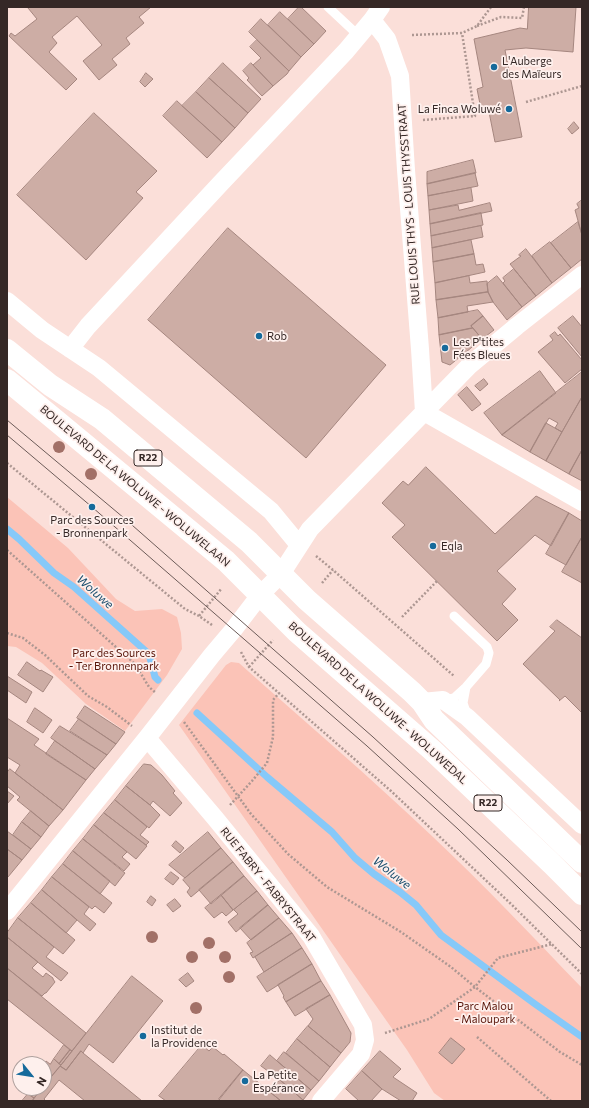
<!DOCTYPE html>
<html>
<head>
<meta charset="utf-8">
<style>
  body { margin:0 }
  #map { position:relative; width:589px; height:1108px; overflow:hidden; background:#fbdfd9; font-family:Commissioner,sans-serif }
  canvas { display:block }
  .frame { position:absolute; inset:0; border:8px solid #352826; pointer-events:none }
  .north { position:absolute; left:12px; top:1056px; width:40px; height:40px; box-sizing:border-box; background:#fef0ed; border:1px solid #aea09d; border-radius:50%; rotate:120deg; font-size:11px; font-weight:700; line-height:16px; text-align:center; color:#352826 }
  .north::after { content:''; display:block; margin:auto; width:14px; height:18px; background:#156a9b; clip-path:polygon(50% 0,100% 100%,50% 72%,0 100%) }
</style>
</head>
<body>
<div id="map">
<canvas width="589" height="1108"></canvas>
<div class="frame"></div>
<div class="north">N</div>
</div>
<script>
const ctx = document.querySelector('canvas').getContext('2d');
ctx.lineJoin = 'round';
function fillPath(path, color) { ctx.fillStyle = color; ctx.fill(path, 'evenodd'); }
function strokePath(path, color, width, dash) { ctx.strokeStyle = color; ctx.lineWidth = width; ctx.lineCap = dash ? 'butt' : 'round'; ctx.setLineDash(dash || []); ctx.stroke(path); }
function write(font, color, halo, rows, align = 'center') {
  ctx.font = font + ' Commissioner,sans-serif'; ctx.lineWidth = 3.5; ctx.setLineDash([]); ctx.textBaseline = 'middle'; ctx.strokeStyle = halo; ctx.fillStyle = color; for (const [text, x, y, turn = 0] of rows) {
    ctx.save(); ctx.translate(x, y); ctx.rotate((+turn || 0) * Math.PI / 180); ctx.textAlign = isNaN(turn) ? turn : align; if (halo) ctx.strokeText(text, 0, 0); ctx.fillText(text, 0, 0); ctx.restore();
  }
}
fillPath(new Path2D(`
  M7,497L68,548L116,599L135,611L162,609L177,617L181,633L182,649L167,675L125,731L86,704L42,663L16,647L7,646Z
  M231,662L239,663C304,721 370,777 433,837C485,886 533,937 582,988V1101H445L434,1093L407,1050L179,725L226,665Z`), '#fbc3b7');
strokePath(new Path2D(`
  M7,529L19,539L54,573L74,587L149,654L155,677L158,680
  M197,713L267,777L332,832L355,858L374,874L400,892L416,905L441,935L535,1004L582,1037`), '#86c9f9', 7);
const building = new Path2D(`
  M30,7H151L139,17L144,23L126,38L130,44L112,59L117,65L99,80L83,61L102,45L77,16L52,37L57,43L49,52L77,79L66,90L9,36L11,33L15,36L37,19L28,8Z
  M299,7H301L326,31L314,44L288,19Z
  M529,7H576L573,52L526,48L505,50L522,137L495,142L488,107L481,109L477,89L483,87L474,39L520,28L527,29Z
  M280,12L314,44L301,57L268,25Z
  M261,19L301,57L289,71L249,32Z
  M257,40L289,71L287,74L273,86L253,65L261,58L250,47Z
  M223,63L261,99L248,113L209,78Z
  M251,63L273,86L262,96L247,80L249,78L243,71Z
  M146,73L153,79L145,87L140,82Z
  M209,78L248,113L235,128L196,92Z
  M196,92L235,128L222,142L182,106Z
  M177,101L222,142L207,158L163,116Z
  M94,113L157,171L136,192L143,198L86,260L17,195Z
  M574,122L579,128L572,134L568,129Z
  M473,160L476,173L427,184V172Z
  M475,173L478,186L428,196L427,184Z
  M471,188L473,201L429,210L428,196Z
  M582,200V235L575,210L579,208L577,204Z
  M490,203L492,211L430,224L429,210L458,205L459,210Z
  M481,213L483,225L431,236L430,224Z
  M578,222L582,235V259L571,268L551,243Z
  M481,226L483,237L432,248L431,236Z
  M228,228L386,365L306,458L148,320Z
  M471,240L474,254L433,262L432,248Z
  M550,242L571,268L552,283L532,256Z
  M526,249L552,283L536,296L510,264L521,256L519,255Z
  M474,254L476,265L483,264L485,272L435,283L433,262Z
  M514,269L536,296L522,307L503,283L505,281L503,278Z
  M469,276L470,283L487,281L488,292L436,300L435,283Z
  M497,276L522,307L507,320L493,302L488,292L487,284Z
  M488,292L493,302L467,306L468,312L438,318L436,300Z
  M478,310L483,316L471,326L473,328L439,335L438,318Z
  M483,316L494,330L482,339L471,326Z
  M573,316L582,327V357L558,328Z
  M473,328L482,339L450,365L442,362L439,335Z
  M555,332L558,336L560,334L582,360V369L565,383L538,352L553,340L550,336Z
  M540,371L556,393L502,435L484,413Z
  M582,372V397L562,432L555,428L558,423L549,418L530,452L502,435Z
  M484,379L488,384L480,391L475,386Z
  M467,387L481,404L472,411L458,395Z
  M582,397V450L569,474L546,461Z
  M546,423L562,432L546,461L530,452Z
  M582,450V481L569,474Z
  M426,467L495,534L536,496L569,513L551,546L535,535L497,571L516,589L502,604L518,620L497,641L392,537L405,525L382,503L403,481L408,485Z
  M569,513L582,521V537L566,565L546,554Z
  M582,537V583L562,572Z
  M557,620L582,638V713L565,696L559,701L560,700L523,664L555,631L550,627Z
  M27,662L40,671L41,670L53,677L43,692L18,675Z
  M7,676L32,692L26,703L7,690Z
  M85,706L125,732L116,744L77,718Z
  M35,708L52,720L43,733L27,722Z
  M7,718L39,739L34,745L86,780L63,810L15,773L20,765L7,757Z
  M79,719L116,744L107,755L70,731Z
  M60,726L107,755L95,769L51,738Z
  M55,741L95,769L86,780L46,754Z
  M144,764L151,765L162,775L175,791L173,793L182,803L170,816L153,801L150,805L126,786Z
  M10,769L63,810L49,826L17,800L20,797L7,786V773Z
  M126,786L150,805L160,815L149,828L115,800Z
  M7,791L14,796L7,804Z
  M115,800L147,827L140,835L149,842L146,845L104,813Z
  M31,811L49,826L41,837L22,822Z
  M104,813L147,846L136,859L94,825Z
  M22,822L41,837L31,849L13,835Z
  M94,825L127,852L122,857L130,864L124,871L83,839Z
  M7,831L31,849L22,860L7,849Z
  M208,832L221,848L185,878L169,865Z
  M83,839L125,873L115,886L73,851Z
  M176,841L184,848L180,853L172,846Z
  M221,848L233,862L191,897L187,892L190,888L183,880Z
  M7,849L22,860L8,877H7Z
  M73,851L110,881L100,894L63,864Z
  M233,862L244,876L211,904L199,890Z
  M63,864L112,903L104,913L95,906L92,909L52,877Z
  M171,872L179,878L173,885L165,879Z
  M244,876L257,891L233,910L221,895Z
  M52,877L89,907L84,914L96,924L90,931L42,890Z
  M42,890L77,920L66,933L31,903Z
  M257,891L268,905L236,932L228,922L238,914L234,910Z
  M221,895L233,910L226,916L222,912L214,918L205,908Z
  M151,896L156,900L152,906L147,902Z
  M175,899L181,906L173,912L167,905Z
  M31,903L75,940L63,954L18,918Z
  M268,905L279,918L251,940L240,928Z
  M18,918L54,947L46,957L68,973L61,981L7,937V933Z
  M279,918L292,933L253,958L250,953L253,952L247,943Z
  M292,933L302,948L264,972L255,957Z
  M7,937L38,962L32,968L43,977L46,973L53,978V979L55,982L46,993H45L42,996L7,968Z
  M302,948L312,964L267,992L257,977Z
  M312,964L321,981L286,1002L283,997L284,996L278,985Z
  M7,968L86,1033L72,1051L7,999Z
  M188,973L194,981L186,987L179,980Z
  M132,976L163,1001L162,1002L113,1063L89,1044L83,1053L81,1051L66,1070L60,1066L61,1065Z
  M321,981L330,995L295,1016L286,1002Z
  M330,995L351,1033L350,1042L341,1053L308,1026L313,1019L306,1009Z
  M308,1026L341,1053L330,1067L297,1039Z
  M451,1038L465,1049L452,1064L439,1053Z
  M297,1039L330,1067L319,1081L286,1053Z
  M64,1045L70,1050L59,1064L54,1059Z
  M202,1045L209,1051L213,1047L223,1055L224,1054L243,1070L218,1101H166L159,1096Z
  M70,1050L72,1051L61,1065L59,1064Z
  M81,1051L83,1053L142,1101H85L59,1080L44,1099L46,1101H32L42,1088H44V1085L60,1066L66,1070Z
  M380,1051L401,1069L393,1077L417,1093L412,1101H401L382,1089L362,1071Z
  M284,1052L319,1081L311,1090L277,1061Z
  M270,1055L311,1090L303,1100L280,1080L261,1066Z
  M54,1059L61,1065L52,1076L44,1070V1064L46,1061L50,1064Z
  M44,1070L52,1076L44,1085Z
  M243,1070L270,1092L281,1101H221L219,1099Z
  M362,1071L382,1089L371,1101H359L346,1089Z
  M280,1080L303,1100V1101H281L270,1092Z
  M33,1088H42L34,1098L28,1094Z
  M28,1094L34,1098L32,1101H22Z`);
fillPath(building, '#cdada5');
strokePath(building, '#a5867f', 1);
strokePath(new Path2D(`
  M477,26L501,17L522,18L524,7
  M412,35L462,33L477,26L491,7
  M526,102L582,86
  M423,120L475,116L462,33
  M7,463L185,609L199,616
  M7,550L135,664L149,687L156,693
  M316,556L333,570L454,676
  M322,583L333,570
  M402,617L437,581
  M212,625L199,616L222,588
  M7,633L23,638L45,655L88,696L107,707L132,726
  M241,652L249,667L391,791L510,903L582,974
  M249,667L273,640
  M184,722L251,814L288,854L327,887L401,932L451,967L475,987L560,1052L582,1065
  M230,805L252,781L267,763L273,737V700L279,693
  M385,1033L429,1019L475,987L498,958L552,944
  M477,1037L551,1101`), '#ad9792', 2.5, [2, 2]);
strokePath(new Path2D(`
  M328,7L359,36
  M466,687L463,703L467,715
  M443,700L454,698L466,687L486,664L489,653L487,647L454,616`), '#fff', 9);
strokePath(new Path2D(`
  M372,20L387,39L400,76L406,170L420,349L424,412
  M7,301L42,330L99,368L271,511L299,545
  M70,349L88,326L220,184L346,51L372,20L381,7
  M424,412L582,502
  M422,702L443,700L467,717L582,825
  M147,738L215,818L311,936L363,1025L365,1040L361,1054L321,1101
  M7,911L147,738L212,655L234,629L260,595L281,574L310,529L470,365L517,326L582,275`), '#fff', 18);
strokePath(new Path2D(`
  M7,350L50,385L102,419L249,542L307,600L412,692L422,702L434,720L582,862
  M7,380L226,561L297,632L432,750L552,864L582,894`), '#fff', 22);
strokePath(new Path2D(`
  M7,420L124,518L373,737L507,860L582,932
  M7,435L92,507L367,746L458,829L582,949`), '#6c5b58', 1);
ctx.fillStyle = '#a27067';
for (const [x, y] of [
  [59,447],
  [91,474],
  [152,937],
  [209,943],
  [192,957],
  [225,957],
  [229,977],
  [196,1008]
]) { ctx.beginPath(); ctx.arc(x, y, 6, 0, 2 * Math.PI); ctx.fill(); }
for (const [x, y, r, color] of [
  [494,67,4,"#156a9b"],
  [509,109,4,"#156a9b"],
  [259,336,4,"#156a9b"],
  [445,348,4,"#156a9b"],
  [92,507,4,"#156a9b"],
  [433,546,4,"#156a9b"],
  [143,1036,4,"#156a9b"],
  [245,1081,4,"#156a9b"]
]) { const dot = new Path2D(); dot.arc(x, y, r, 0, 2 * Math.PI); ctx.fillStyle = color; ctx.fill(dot); strokePath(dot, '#fef0ed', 1.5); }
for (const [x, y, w] of [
  [148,458,28],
  [488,803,28]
]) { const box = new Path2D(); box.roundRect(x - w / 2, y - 8, w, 16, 3); ctx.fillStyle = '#fef0ed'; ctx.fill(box); strokePath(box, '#352826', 1); }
write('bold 10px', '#352826', null, [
  ["R22",148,458],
  ["R22",488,803]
]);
write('11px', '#352826', '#fef0ed', [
  ["L'Auberge",502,61],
  ["des Maïeurs",502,74],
  ["La Finca Woluwé",501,109,"right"],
  ["Rob",267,336],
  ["Les P'tites",453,342],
  ["Fées Bleues",453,355],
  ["Parc des Sources",92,520,"center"],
  ["- Bronnenpark",92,533,"center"],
  ["Eqla",441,546],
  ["Institut de",151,1030],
  ["la Providence",151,1043],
  ["La Petite",253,1075],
  ["Espérance",253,1088]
], 'left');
write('11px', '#352826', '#fef0ed', [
  ["RUE LOUIS THYS - LOUIS THYSSTRAAT",409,204,-94],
  ["BOULEVARD DE LA WOLUWE - WOLUWELAAN",135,486,40],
  ["BOULEVARD DE LA WOLUWE - WOLUWEDAL",378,703,42],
  ["RUE FABRY - FABRYSTRAAT",268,885,51]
]);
write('11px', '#591509', '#fef0ed', [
  ["Parc des Sources",114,653],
  ["- Ter Bronnenpark",114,666],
  ["Parc Malou",485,1006],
  ["- Maloupark",485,1019]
]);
write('italic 12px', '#1b4e6e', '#fef0ed', [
  ["Woluwe",95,592,41],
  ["Woluwe",392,873,38]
]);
</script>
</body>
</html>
